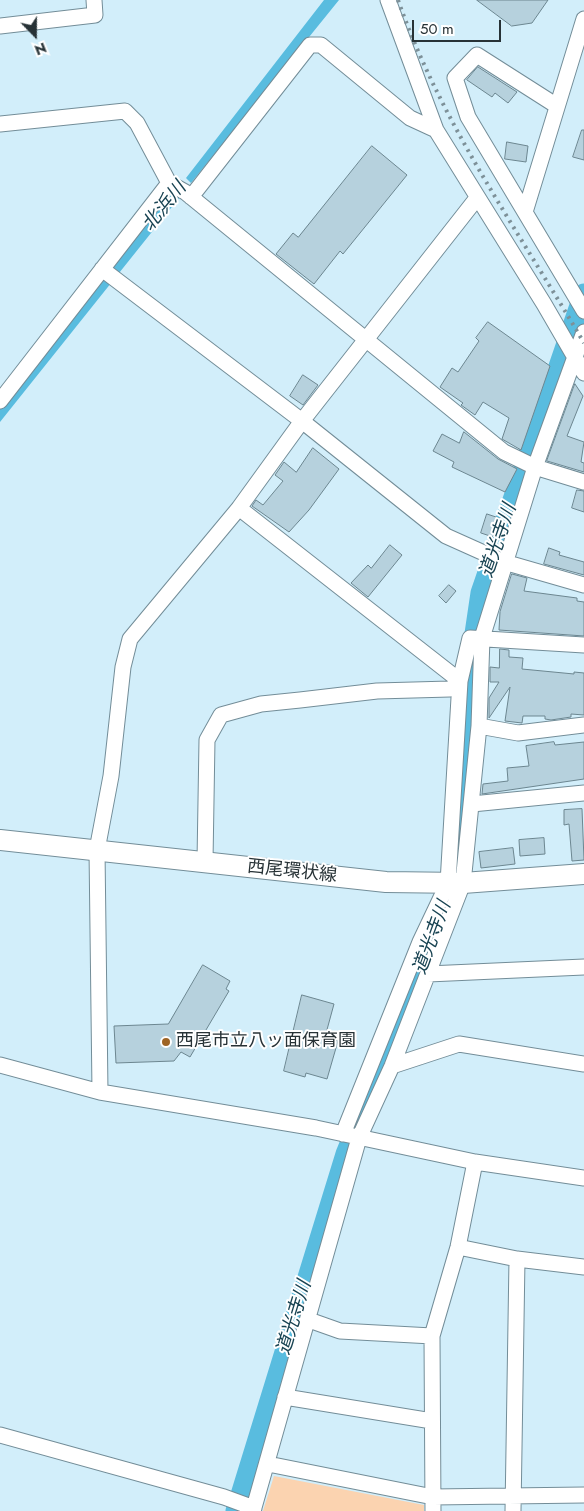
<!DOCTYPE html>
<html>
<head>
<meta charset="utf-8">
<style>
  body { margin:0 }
  #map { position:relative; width:584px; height:1511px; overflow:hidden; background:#d2eefa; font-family:Jost,sans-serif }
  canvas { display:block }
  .north { position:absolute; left:10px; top:10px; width:50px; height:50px; -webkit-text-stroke:4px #fff; paint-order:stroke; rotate:158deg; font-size:14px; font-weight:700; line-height:20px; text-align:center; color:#273236 }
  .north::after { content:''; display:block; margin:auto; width:18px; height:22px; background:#273236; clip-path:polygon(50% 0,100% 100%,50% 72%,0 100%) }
  .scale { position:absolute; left:412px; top:20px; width:89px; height:22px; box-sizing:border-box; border:2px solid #273236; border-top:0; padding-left:6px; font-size:15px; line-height:18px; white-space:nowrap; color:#273236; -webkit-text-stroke:4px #fff; paint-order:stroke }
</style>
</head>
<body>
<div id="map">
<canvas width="584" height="1511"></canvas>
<div class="north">N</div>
<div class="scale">50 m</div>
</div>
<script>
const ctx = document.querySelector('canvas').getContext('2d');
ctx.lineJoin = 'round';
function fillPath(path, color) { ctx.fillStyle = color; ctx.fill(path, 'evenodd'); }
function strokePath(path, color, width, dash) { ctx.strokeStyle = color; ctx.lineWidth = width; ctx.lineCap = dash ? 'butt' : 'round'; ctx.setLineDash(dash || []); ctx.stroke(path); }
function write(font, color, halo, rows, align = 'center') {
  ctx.font = font + ' Jost,"Noto Sans JP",sans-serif'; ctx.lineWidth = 4; ctx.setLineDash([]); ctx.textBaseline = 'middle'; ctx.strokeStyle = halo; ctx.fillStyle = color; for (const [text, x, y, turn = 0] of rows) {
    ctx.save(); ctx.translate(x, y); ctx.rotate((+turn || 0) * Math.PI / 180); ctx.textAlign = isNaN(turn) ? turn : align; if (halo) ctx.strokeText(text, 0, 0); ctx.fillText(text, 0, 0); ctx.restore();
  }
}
fillPath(new Path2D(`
  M274,1476L424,1505V1511H263Z`), '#fbd3b0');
fillPath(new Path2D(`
  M324,0H339L191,183L186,178Z
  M172,193L179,198L0,422V409Z`), '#59bcdf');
strokePath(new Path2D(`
  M457,830L467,737L468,681L481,593L584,294
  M236,1511L346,1154L426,958`), '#59bcdf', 21);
const building = new Path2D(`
  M477,0H548L532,23L512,26Z
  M478,67L517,92L508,103L495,93L492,97L467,80Z
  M582,130H584V160L573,157Z
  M507,142L528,146L526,162L505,159Z
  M372,146L407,175L343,254L340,251L314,284L276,254L293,233L298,237Z
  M488,322L550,366L521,450L502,439L509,418L483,402L475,415L461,405L463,403L440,387L452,368L458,372L479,341L476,338Z
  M303,375L318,385L303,405L290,396Z
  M575,384L583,396L567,436L584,442L581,462L584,463V472L547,461Z
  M464,432L498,459L517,469L505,492L452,467L454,462L433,451L442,434L459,443Z
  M313,448L339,469L309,510L289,532L252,506L256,500L263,505L283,481L275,475L284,462L296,472Z
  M577,490L584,491V512L572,508Z
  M487,514L499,518L493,537L481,533Z
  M390,545L402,555L368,597L351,583L368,565L371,568Z
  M549,548L560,552L559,555L584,562V575L544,564Z
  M512,574L527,578L524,591L577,598V601L584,602V636L499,630L500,612Z
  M449,585L456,591L446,603L439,596Z
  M500,649L509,650V657L523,658L522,669L574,674V672L584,673V715L571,714V717L551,720L545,719V716H523L522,723L505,721L510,687L489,718V698L499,682H490V667L499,668Z
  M554,742L555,745L584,742V779L482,794L483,784L508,781L507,768L529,766L526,746Z
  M582,809L584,860L572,861L569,824L564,825V810Z
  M544,838L545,854L520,856L519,840Z
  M513,848L515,864L481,868L479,852Z
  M203,965L230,981L226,989L229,991L190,1057L181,1052L174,1061L116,1063L114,1026L168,1024Z
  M302,995L334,1004L325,1037L338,1041L327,1079L306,1073L305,1077L284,1071Z`);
fillPath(building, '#b6d1dd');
strokePath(building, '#6c8690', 1);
const minor = new Path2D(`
  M388,0L436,130L544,304L584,373
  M0,26L95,15L94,0
  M557,106L477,55L455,78L468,117L584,311
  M0,124L125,111L137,123L169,183L185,192L504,452L535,467L584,482
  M191,197L310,45H321L410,118L436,130
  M525,212L584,19
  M102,269L302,421L446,536L504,562L584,585
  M0,401L169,183
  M239,508L460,681L448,883L420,942L343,1134
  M479,726L518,733L584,725
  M472,804L584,793
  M205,861L207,740L221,715L261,704L300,700L377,691L450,689L460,681L470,638L584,645
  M428,974L584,967
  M0,1065L100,1092L316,1128L475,1162L584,1178
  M392,1066L459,1044L584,1064
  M100,1092L97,850L111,776L123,667L130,639L239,508L302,421L477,198
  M458,1247L517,1259L584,1267
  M309,1320L340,1331L432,1336
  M285,1397L432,1421
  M0,1435L224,1497L254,1508
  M268,1464L433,1497L584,1495
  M253,1511L359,1138L392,1066L463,883L479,726L482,638L535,467L584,332
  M433,1511L432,1336L458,1247L475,1162
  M513,1511L517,1259`);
const major = new Path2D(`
  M0,840L386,882L463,883L584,874`);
strokePath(minor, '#738d98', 17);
strokePath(major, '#738d98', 22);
strokePath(minor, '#fff', 15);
strokePath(major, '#fff', 20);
strokePath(new Path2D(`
  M398,0C442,125 518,230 584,343`), '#7d9098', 4, [2.5, 5]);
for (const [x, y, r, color] of [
  [166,1042,5,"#9e6424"]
]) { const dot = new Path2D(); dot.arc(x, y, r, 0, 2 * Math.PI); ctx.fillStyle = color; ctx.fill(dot); strokePath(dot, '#fff', 2); }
write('18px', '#273236', '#fff', [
  ["西尾環状線",292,872,6]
]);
write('18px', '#273236', '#fff', [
  ["西尾市立八ッ面保育園",176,1042]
], 'left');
write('italic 19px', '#184352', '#fff', [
  ["北浜川",165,207,-51],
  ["道光寺川",499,541,-71],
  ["道光寺川",433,938,-70],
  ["道光寺川",295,1318,-73]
]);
</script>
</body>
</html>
